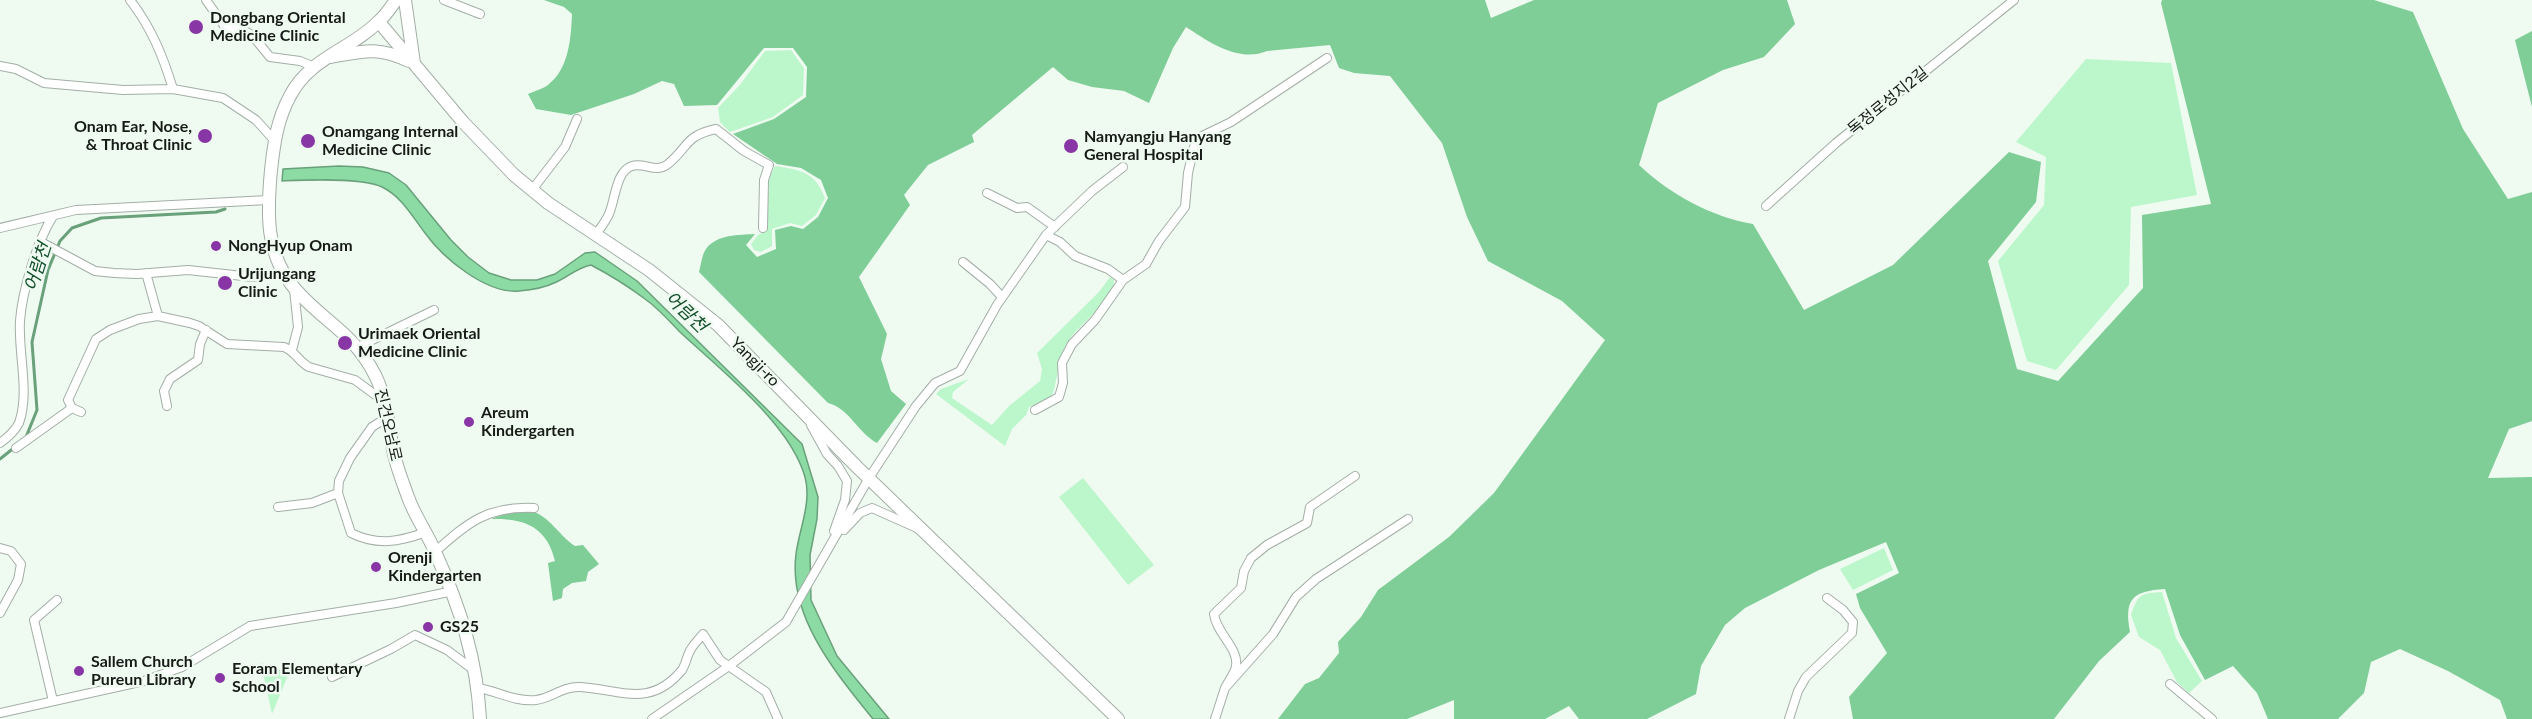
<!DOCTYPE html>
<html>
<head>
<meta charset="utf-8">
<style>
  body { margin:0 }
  canvas { display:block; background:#effaf1 }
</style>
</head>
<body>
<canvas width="2532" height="719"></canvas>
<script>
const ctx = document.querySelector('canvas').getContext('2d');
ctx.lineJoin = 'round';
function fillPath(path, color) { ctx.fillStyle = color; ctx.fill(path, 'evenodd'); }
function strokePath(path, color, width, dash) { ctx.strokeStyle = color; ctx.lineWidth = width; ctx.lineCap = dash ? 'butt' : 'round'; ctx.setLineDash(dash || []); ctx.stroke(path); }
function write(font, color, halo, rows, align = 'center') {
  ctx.font = font + ' Lato,"Noto Sans KR",sans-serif'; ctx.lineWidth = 5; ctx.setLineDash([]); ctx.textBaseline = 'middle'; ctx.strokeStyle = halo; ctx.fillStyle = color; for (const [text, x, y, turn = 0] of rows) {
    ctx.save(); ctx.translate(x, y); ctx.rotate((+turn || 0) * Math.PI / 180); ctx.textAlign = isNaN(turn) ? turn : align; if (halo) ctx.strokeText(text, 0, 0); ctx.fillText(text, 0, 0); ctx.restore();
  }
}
fillPath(new Path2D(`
  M791,50L804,68L803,95L773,117L730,132L720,122L718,108L739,86L765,51Z
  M2086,59L2171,63L2197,195L2131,207L2129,285L2056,370L2027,361L1998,261L2044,205L2046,157L2016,142Z
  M775,166C801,170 815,172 825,198L816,215L802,226L790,223L772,229V246L761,252L754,250L751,244L758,235L766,231L769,179Z
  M1110,277L1114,280C1115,300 1080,323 1069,340C1057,357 1059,374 1053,393L1050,397L1029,407L1026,415L1012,429L1005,446L936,394L941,389L969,379L953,392L952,398L992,425L1009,406L1040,381L1042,369L1037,353L1099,292Z
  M1083,478L1154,565L1128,585L1059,497Z
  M1884,548L1893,570L1853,590L1840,569Z
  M2162,592L2176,638L2202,681L2189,693L2177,682L2160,650L2139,637L2131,615C2138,594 2141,593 2162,592Z
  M261,663L289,673L272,714Z`), '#bcf7cc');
fillPath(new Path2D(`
  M544,0H1485L1491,18L1534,0H1787L1795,24L1764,57L1723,70L1658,103L1639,165C1669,194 1712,217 1753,224L1804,310L1893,265L2009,152L2041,162L2036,202L1988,261L2017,369L2058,381L2143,288L2142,215L2211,204L2161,3L2162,0H2374L2413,12L2463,129L2508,199L2532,192V421L2509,429L2488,478L2532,477V719H2507L2500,700L2448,671L2400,649L2371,662L2364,693L2338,719H2268L2257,693L2233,666L2205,680L2180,635L2165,589C2132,591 2124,599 2130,632L2099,661L2054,719H1853L1849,697L1887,653L1860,608L1856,594L1899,573L1886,542L1819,570L1745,608L1725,625L1701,666L1696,694L1647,719H1579L1569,706L1545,719H1454V700L1407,719H1278L1305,684L1319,678L1339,653L1338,642L1361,617L1378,590L1449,537L1494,493L1605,340L1562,301L1488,261L1467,217L1442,143L1390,76L1354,73L1339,68L1330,45L1267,51C1239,63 1209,42 1186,27L1173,48L1149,103L1124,91L1092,87L1068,80L1053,67L972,135L974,142L928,165L904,195L910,205L859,277L887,334L881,359L891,391L906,404L877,443C858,433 849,408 828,403L699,272C701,265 702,254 706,249C717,234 739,235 755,234L746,245L757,257L776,249L775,230L791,226L803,229L818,217L828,198L821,180L801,168L777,164L733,134L774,119L806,97L807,67L793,48H764L717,105L684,106L674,84L662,81L634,94L571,115L536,109L528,94C534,91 544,89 549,84C569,68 571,38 572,14L564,7Z
  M2532,31V107L2515,40Z
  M531,511C550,516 559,536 575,546L583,545L599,564L588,572L586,581L572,583L563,589L562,598L553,601L548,563L555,561C547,526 523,518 491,519L510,512Z`), '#7fce97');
const water = new Path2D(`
  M339,166L363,167L389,173L406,185L451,240L468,257L489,273L511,280H537L555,274L585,253L595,252L637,281L802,444L818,497L817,519L810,555L811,600L837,656L889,719H873C836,673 788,617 796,554C799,530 812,502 805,477C790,424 721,370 681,333C670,322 658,308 645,299C628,286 610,275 591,265C576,268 567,278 554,283C544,288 530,290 519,291C486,294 443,258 425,233C412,216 401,196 382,187C362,177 305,180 282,181L283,169Z`);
fillPath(water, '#8cdba4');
strokePath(water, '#69a17a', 1.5);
strokePath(new Path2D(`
  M26,437L37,410L32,342L48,270L60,241L72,228L101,218L216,212L225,209
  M0,459L15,447`), '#69a17a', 3);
const street = new Path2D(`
  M130,0C151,27 163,56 173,89
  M206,0L225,27L241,29L252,35L270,57L300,61L312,66
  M444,0L480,14
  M0,66L16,69L44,83L123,90L173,89L223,98L256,120L274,140
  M532,190L565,147L577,119
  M987,193L1017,208L1027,207L1055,227
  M1766,206L1836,143L2014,0
  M0,228L76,210L268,200
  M595,235C600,229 605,222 608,216C615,204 615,171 632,166C645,162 656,174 668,164C689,147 684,136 716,129L744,151L769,165L764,180L763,228
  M1046,235L1060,242L1075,256L1108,269L1123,280
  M41,242L95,271L114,273L137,274L188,270L252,277L284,272
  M963,262L990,284L1002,297
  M146,273L158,316
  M358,347L434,310
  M292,350L298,327L294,289
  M167,406L164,391L170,379L198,360L200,344L206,330
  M1035,410L1059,397L1063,383L1062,363L1072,344L1095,320L1123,280L1146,264L1159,241L1185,207L1188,173L1195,143L1202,136L1231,122L1327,58
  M81,412L72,408L68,400L96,339L110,330L139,319L158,316L190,323L199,326L227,344L284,347C295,351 299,362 309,367L355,380L385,402
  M389,416L372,427L350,458L339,481L338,493L351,533C377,546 399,542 426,532
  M811,425L827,454L838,466L847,481L845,500L834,531
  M0,443C7,438 15,431 19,423C30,392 18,354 20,321C22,292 37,241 53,216
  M16,448L72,408
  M278,507L312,503L338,493
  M844,530L860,513L872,508L917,528
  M0,548L11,551L21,564L18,580L0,613
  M435,552C468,522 488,506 534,508
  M332,677L391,649L415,635L447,650L475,671
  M2170,684L2212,719
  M479,688C499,692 515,702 536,700C552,698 563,686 580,687C619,689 650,709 682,670C686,664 687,655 691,649C694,644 699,639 703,634L720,660L766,692L778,719
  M1225,688C1228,682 1235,673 1236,666C1239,648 1216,633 1214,614L1241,588L1244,571L1251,558L1267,545L1307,523L1310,507L1355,476
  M53,701L34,620L57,600
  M0,713L144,681L182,667L250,626L396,603L453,591
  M652,719L729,666L786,622L869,478L916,406L935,383L960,371L997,305L1046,235L1092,191L1123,167
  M1215,719L1225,688L1273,634L1296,597L1316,579L1408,519
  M1789,719L1798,691L1806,677L1852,633L1853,622L1843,610L1827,598`);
const secondary = new Path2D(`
  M396,0C391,7 386,15 379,21C351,50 310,57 290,96C277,120 274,143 271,170C267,213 265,255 296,290C325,323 353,332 375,375C388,401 388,427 394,454C397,468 403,483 408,497C415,517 428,534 436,554C460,607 477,660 480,719
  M405,0L414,63
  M379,22L463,122L514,175L548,203L649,270L718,325L857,467L1118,719
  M330,57C364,51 377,46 409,61`);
strokePath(street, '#a3aea6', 10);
strokePath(secondary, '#a3aea6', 14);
strokePath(street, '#fff', 8);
strokePath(secondary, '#fff', 12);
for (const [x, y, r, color] of [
  [196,27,8,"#8836a5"],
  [205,136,8,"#8836a5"],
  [308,141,8,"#8836a5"],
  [1071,146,8,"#8836a5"],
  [216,246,6,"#8836a5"],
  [225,283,8,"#8836a5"],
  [345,343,8,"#8836a5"],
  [469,422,6,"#8836a5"],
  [376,567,6,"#8836a5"],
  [428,627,6,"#8836a5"],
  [79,671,6,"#8836a5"],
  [220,678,6,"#8836a5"]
]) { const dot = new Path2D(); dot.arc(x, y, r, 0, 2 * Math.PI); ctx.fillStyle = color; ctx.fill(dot); strokePath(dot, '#effaf1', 2); }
write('bold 16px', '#171b18', '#effaf1', [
  ["Dongbang Oriental",210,18],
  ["Medicine Clinic",210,36],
  ["Onam Ear, Nose,",192,127,"right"],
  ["& Throat Clinic",192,145,"right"],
  ["Onamgang Internal",322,132],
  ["Medicine Clinic",322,150],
  ["Namyangju Hanyang",1084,137],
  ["General Hospital",1084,155],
  ["NongHyup Onam",228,246],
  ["Urijungang",238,274],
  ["Clinic",238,292],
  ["Urimaek Oriental",358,334],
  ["Medicine Clinic",358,352],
  ["Areum",481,413],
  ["Kindergarten",481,431],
  ["Orenji",388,558],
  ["Kindergarten",388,576],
  ["GS25",440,627],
  ["Sallem Church",91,662],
  ["Pureun Library",91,680],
  ["Eoram Elementary",232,669],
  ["School",232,687]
], 'left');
write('16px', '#171b18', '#effaf1', [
  ["독정로성지2길",1888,101,-39],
  ["Yangji-ro",755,362,45],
  ["진건오남로",388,425,77]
]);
write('italic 18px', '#134f2b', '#effaf1', [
  ["어람천",38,267,-72],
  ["어람천",686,312,44]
]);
</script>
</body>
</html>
